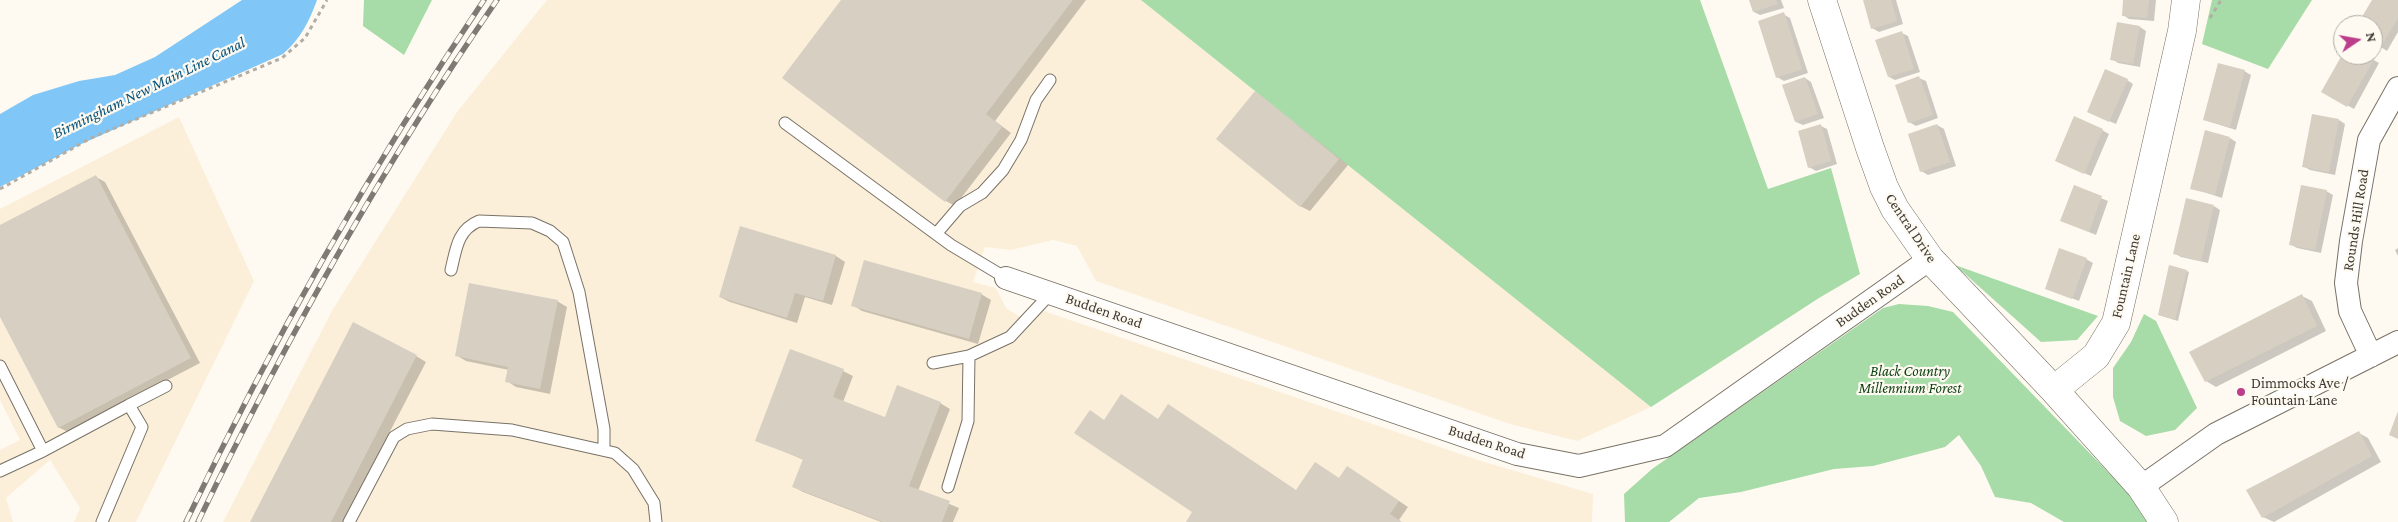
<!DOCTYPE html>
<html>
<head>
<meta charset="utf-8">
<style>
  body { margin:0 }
  #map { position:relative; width:2398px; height:522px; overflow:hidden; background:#fffaf1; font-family:"Crimson Pro",serif }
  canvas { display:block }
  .north { position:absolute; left:2333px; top:15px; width:50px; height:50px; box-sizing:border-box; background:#fffaf1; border:1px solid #b2aea6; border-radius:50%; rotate:78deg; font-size:14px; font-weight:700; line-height:20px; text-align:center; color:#3e3b35 }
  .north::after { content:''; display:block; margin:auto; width:18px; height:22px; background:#bc3e8b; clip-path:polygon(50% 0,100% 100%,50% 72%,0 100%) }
</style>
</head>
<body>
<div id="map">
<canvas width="2398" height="522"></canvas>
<div class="north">N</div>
</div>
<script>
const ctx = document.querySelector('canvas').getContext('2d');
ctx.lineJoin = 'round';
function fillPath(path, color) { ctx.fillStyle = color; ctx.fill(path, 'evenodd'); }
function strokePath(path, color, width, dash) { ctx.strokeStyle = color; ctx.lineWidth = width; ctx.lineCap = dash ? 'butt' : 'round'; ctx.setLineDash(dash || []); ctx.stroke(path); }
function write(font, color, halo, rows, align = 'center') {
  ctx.font = font + ' "Crimson Pro",serif'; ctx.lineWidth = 4.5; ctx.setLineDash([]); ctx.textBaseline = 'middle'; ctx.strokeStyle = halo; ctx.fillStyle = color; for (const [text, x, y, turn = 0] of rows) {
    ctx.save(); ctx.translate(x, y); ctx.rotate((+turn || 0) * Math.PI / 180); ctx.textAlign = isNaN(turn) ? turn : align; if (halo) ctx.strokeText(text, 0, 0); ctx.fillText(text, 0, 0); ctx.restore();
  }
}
fillPath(new Path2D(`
  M547,0H1141L1651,407L1577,441L1510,424L1096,281L1077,246L1053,240L1011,250L985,247L973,282L996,288L1006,308L1022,318L1044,311L1478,460L1593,494L1592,522H223L333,309L457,112Z
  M179,117L254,281L136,522H74L80,508L50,460L6,498L13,522H0V450L20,440L0,400V209Z`), '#fbefda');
fillPath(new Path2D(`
  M364,0H432L404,55L363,26Z
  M1141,0H1700L1768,189L1831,168L1860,274L1819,298L1651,407Z
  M2212,0H2312L2268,69L2202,44Z
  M1955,265L2098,316L2077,340L2041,342Z
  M1899,304L1928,306L1953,312L2138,503L2149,522H2064L2031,503L1995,497L1981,466L1959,435L1945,447L1873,466L1834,469L1741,492L1699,498L1669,522H1625L1624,494L1652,469L1883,308Z
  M2144,314L2156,321L2197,408L2175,430L2146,436L2120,421L2113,397V368L2131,342Z`), '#a7dba7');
fillPath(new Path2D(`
  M242,0H317C309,22 301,38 283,54L79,145L0,187V114L33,95L79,81L115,75L155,57Z`), '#80c7f7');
fillPath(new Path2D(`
  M843,0H1086L995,121L1011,133L955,206L946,201Z
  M1750,0H1781L1784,8L1760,15L1754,12Z
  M1864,0H1896L1903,24L1879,32L1872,28Z
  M2124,0H2156L2154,21L2129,19L2123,15Z
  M2373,0H2398V32L2387,51L2373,42V25H2358Z
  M1783,14L1790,18L1808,73L1784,81L1777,77Z
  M2140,27L2146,31L2140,67L2118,63L2112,59Z
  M1902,33L1908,36L1920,72L1895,80L1889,77Z
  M2343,55H2365L2379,63L2354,109L2323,92Z
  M2244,71L2251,75L2236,130L2204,120Z
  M1805,78L1811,82L1824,118L1803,125L1796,122L1784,85Z
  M1919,78L1926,81L1938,118L1916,126L1909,122Z
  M2127,80L2133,84L2116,124L2095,115Z
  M1256,92L1348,165L1310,211L1300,206Z
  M2339,120L2345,124L2335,175L2310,170L2303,166Z
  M1937,125L1944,129L1956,166L1928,175L1921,171Z
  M1821,126L1827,129L1837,164L1816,171L1809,167Z
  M2102,130L2109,134L2091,176L2056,161Z
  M2230,138L2236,142L2222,198L2192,188Z
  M96,177L105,182L200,363L68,432L58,427L0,315V227Z
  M2074,187L2108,201L2096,235L2062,221Z
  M2326,191L2333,195L2321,253L2297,248L2290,244Z
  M2214,206L2220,210L2208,263L2181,257L2174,253Z
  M741,227L836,256L845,262L832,305L805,297L797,323L730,302L720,297Z
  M2398,248V256L2395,250Z
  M2086,259L2093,263L2079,301L2046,288Z
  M2187,271L2189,272L2178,321L2162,316L2159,315Z
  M981,294L991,300L978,344L862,311L853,305Z
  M2302,296L2312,301L2326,331L2216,387L2206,381L2190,353Z
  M557,301L567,307L550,394L516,387L507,381L509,370L466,361L456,355Z
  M416,356L426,362L343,522H251Z
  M843,371L853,376L843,402L886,419L940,403L950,409L918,491L959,508L953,522H881L803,492L794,487L804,460L757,440Z
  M1159,420L1297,491L1357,473L1408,507L1399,520L1401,522H1187L1194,512L1105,421Z
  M2359,433L2368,438L2381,462L2274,522L2263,517Z`), '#0003');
fillPath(new Path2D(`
  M841,0H1073L986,114L1002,127L945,202L782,78Z
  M1749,0H1776L1778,4L1753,12Z
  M1863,0H1891L1897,21L1871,29Z
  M2123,0H2149L2147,18L2122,16Z
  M2372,0H2398V18L2380,48L2373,44V25H2357Z
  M1784,12L1802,69L1776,78L1758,21Z
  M2117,22L2140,26L2133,64L2110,60Z
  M1902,31L1914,69L1888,77L1875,40Z
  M2342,55H2367L2374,59L2347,107L2321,92Z
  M2218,63L2245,70L2230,127L2203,120Z
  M2105,69L2128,79L2109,122L2087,112Z
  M1919,76L1933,115L1908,123L1895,85Z
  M1805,77L1818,114L1795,122L1782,85Z
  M1255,91L1339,159L1300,207L1216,139Z
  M2312,114L2339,119L2329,172L2302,167Z
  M2074,116L2103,129L2084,174L2055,161Z
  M1821,124L1831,161L1808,168L1798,131Z
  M1937,124L1950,162L1920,172L1908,134Z
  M2205,130L2230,137L2215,195L2190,189Z
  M96,175L191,358L58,428L0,317V225Z
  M2074,185L2102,196L2089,232L2060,221Z
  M2301,185L2327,190L2315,250L2289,245Z
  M2186,198L2214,205L2201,261L2173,254Z
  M740,226L836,255L823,301L795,293L787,318L719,297Z
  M2059,248L2087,258L2072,299L2045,289Z
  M864,260L982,293L969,339L851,306Z
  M2169,265L2187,270L2175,320L2158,315Z
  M469,283L558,300L540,389L505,382L508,367L455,356Z
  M2302,294L2317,326L2205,382L2189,352Z
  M353,322L417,355L331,522H250Z
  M790,349L844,369L833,397L885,417L897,385L941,402L909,486L950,501L942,522H883L792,487L803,459L755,441Z
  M1121,394L1158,419L1168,404L1296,490L1315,462L1339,478L1347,466L1399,501L1390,514L1402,522H1186L1192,512L1074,433L1090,410L1104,420Z
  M2398,411V439L2389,435Z
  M2359,431L2372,456L2262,518L2246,490Z`), '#d7cfc2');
const service = new Path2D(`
  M785,123L951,245L1006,278
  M936,234L960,206L982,193L1003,170L1021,140L1036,100L1050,80
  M451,270C456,250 457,230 479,221L532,223L550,231L563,242L579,292L604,429V450
  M933,363L969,356L1010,337L1051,293
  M0,366L43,451
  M129,405L166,386
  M0,471L43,451L129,405L142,427L102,522
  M948,487L968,421L969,356
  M349,522L394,437L407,429L432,424L512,430L615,453L633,469L654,503L656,522`);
const minor = new Path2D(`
  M1006,278L1517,454L1579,466L1665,446L1930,259
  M2371,356L2350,311L2346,283L2351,241L2369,140L2398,88
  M2141,487L2216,434L2398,342`);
const tertiary = new Path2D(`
  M1822,0L1870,148L1884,187L1895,209L1930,259L2054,390
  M2164,522L2141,487L2054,390L2096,356L2116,323L2182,31L2186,0`);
strokePath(service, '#797266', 13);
strokePath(minor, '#797266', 24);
strokePath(tertiary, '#797266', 29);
strokePath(new Path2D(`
  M2210,18L2221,0
  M0,189L91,138L282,58L305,38L327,0`), '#b2aea6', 3, [4, 4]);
strokePath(service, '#fff', 11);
strokePath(minor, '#fff', 22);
strokePath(tertiary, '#fff', 28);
const rail = new Path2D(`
  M186,522C272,341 372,166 484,0
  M198,522C285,341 383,165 497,0`);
strokePath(rail, '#7f7b74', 5.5);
strokePath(rail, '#fffaf1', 4, [11]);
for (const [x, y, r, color] of [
  [2241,392,5,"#bc3e8b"]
]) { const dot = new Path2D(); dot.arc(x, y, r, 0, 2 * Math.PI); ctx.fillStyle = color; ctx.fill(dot); strokePath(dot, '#fffaf1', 2); }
write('15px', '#3e3b35', '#fffaf1', [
  ["Rounds Hill Road",2356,220,-81],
  ["Central Drive",1911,228,56],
  ["Fountain Lane",2126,276,-77],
  ["Budden Road",1870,301,-35],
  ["Budden Road",1104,311,19],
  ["Budden Road",1487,442,18]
]);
write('italic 15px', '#0b3f11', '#fffaf1', [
  ["Black Country",1910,371],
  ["Millennium Forest",1910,388]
]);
write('15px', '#3e3b35', '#fffaf1', [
  ["Dimmocks Ave /",2251,383],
  ["Fountain Lane",2251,400]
], 'left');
write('italic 16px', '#08547a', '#fffaf1', [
  ["Birmingham New Main Line Canal",149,88,-26]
]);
</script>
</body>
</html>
